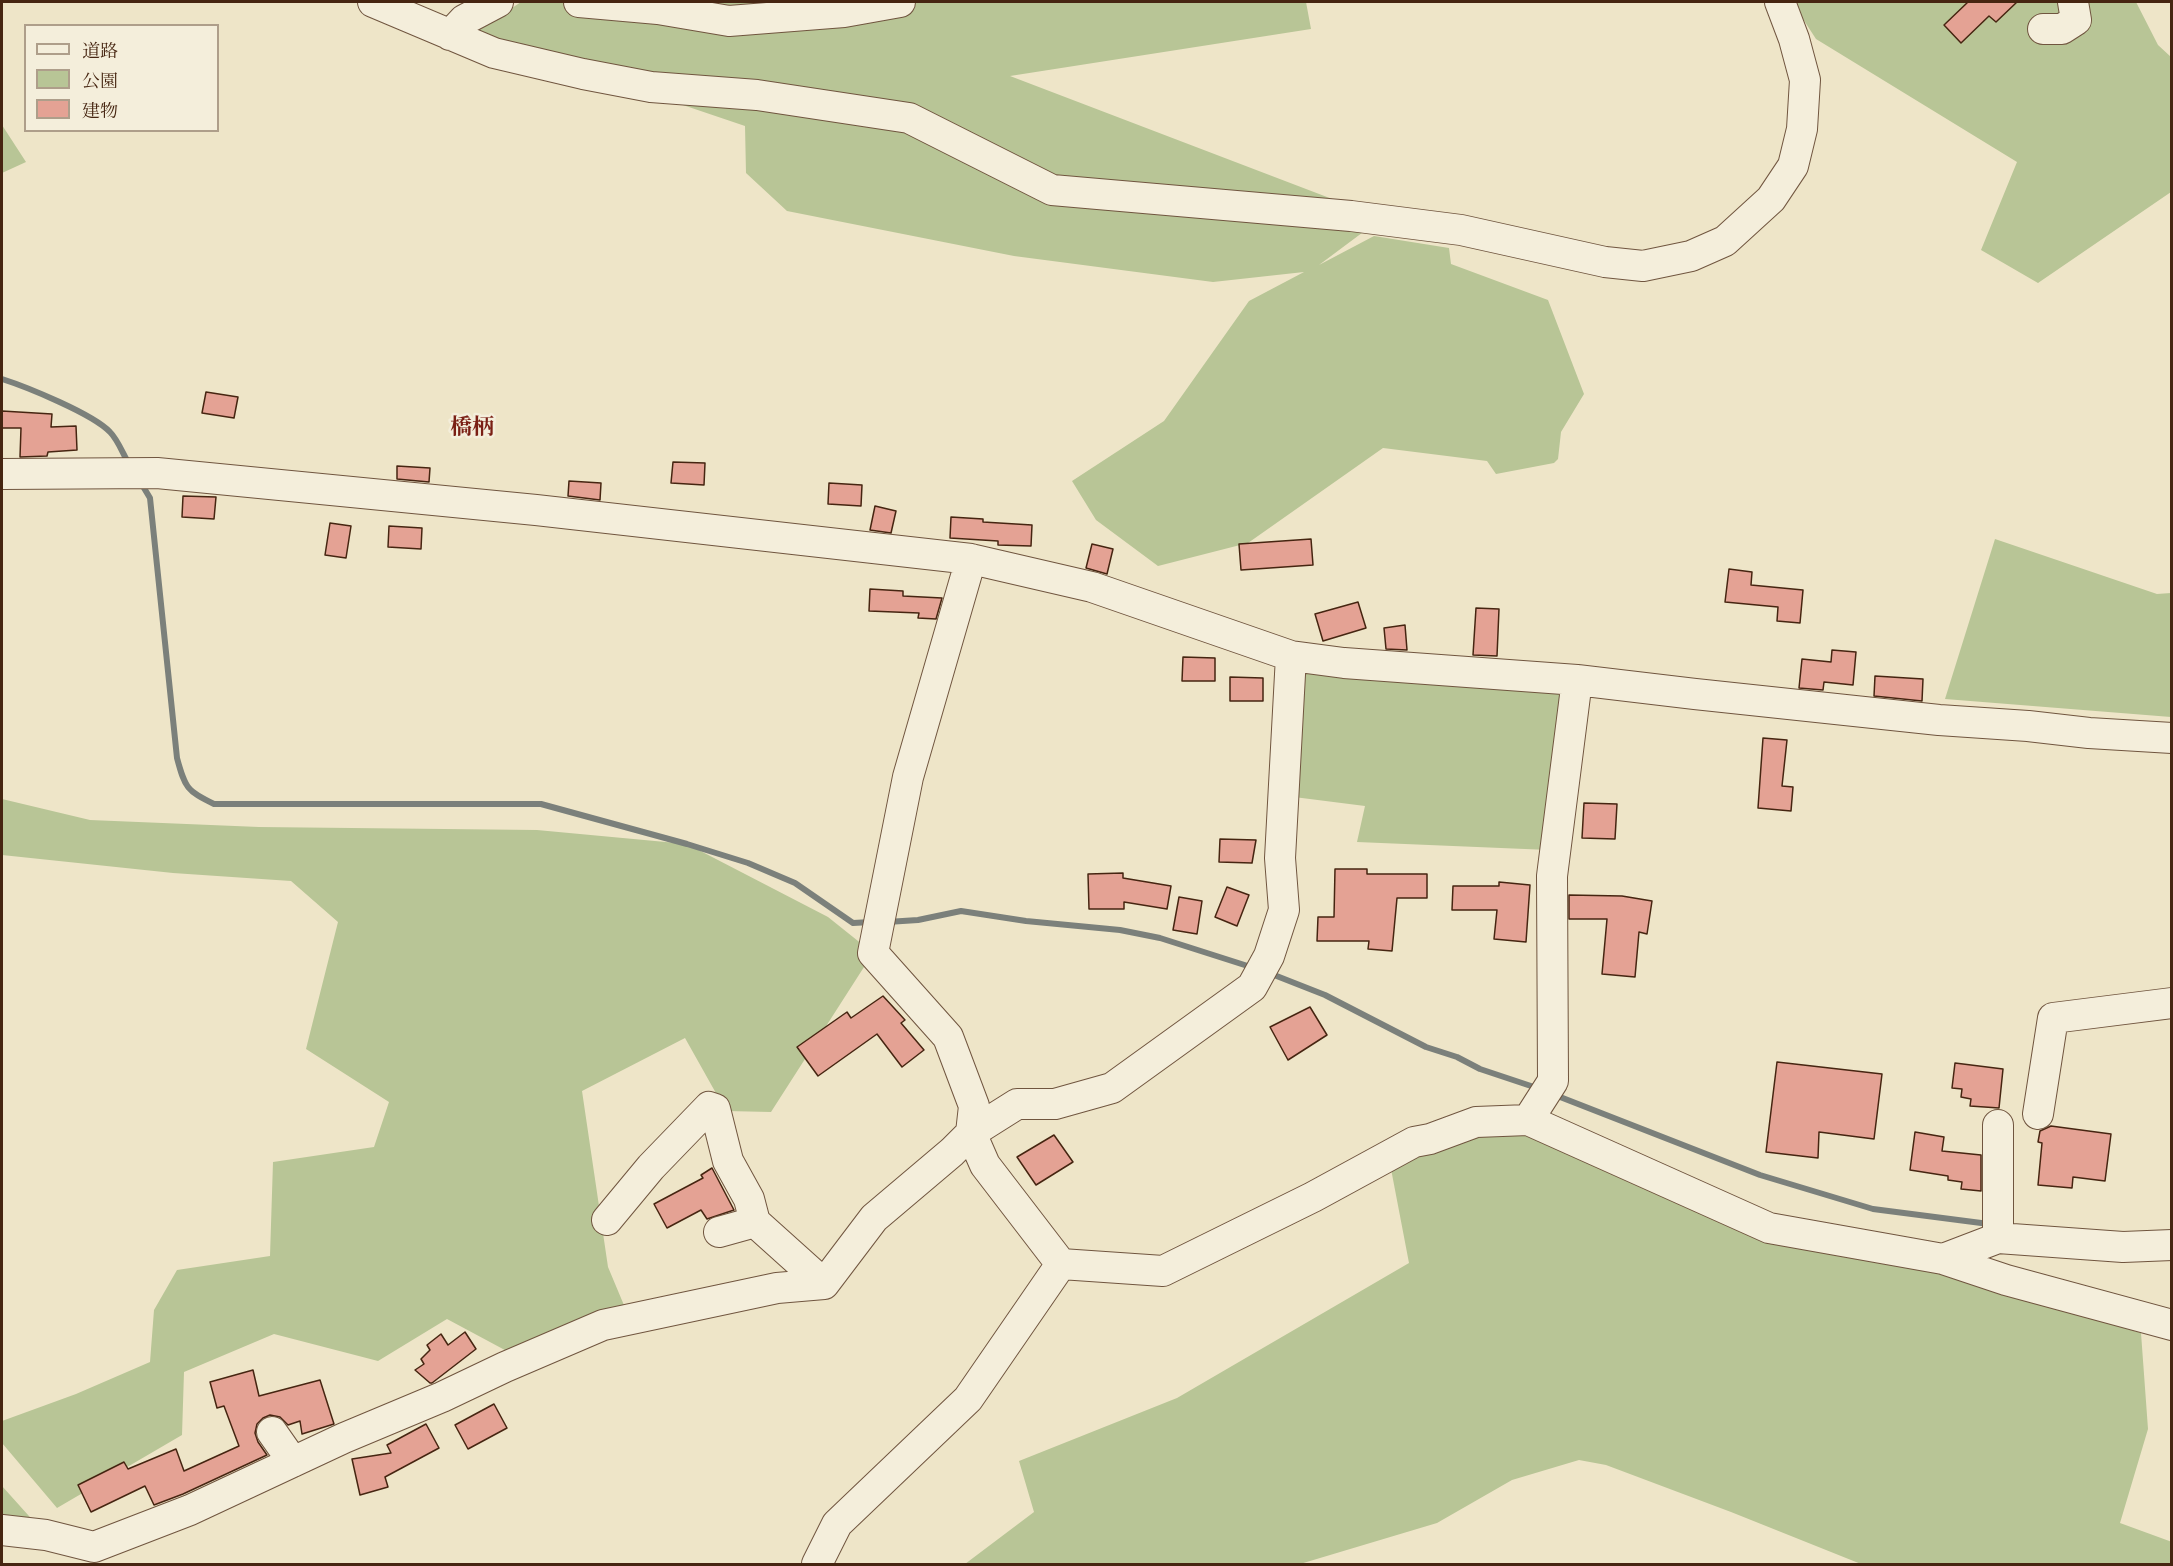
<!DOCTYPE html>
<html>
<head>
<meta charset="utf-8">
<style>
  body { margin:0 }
  #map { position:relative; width:2173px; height:1566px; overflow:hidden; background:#eee5c8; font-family:"IM FELL Great Primer","Noto Serif JP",serif }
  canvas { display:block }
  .frame { position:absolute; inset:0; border:3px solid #462511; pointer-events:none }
  .legend { position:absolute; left:24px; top:24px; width:195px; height:108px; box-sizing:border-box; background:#f4eedb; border:2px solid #ae9e8a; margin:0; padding:8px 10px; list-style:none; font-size:18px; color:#462511 }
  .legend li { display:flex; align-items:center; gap:12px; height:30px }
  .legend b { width:30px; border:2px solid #ae9e8a }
</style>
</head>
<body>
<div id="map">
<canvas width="2173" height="1566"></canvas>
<div class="frame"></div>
<ul class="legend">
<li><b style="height:8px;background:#f4eedb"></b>道路</li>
<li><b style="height:16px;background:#b8c596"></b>公園</li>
<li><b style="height:16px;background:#e4a294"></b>建物</li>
</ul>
</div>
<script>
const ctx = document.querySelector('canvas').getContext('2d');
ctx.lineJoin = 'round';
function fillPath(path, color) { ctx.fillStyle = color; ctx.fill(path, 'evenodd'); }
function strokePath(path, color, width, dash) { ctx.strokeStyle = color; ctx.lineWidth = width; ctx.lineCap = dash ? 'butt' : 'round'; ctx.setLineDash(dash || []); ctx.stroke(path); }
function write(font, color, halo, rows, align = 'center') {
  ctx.font = font + ' "IM FELL Great Primer","Noto Serif JP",serif'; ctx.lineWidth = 5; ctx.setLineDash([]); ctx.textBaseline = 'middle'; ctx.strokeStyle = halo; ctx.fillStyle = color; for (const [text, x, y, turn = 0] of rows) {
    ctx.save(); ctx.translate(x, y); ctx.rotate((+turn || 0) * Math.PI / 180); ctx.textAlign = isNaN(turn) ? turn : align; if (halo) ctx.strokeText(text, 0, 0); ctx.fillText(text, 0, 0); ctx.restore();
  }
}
fillPath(new Path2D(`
  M521,2H1306L1311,29L1010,76L1382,218L1319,265L1374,236L1449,248L1451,264L1548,300L1584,394L1561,432L1558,459L1554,463L1496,474L1487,461L1383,448L1248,543L1158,566L1096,520L1072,481L1164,421L1249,301L1304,272L1213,282L1014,256L787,211L746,173L745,126L473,34Z
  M1792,2H2136L2158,45L2171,57V192L2038,283L1981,250L2017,162L1816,39Z
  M2,125L26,162L2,173Z
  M1995,539L2157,594L2171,593V717L1945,699Z
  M1305,672L1563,693L1549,850L1357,842L1365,806L1294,797Z
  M2,799L90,820L259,827L537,830L687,844L828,917L873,953L771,1112L726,1111L685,1038L582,1091L608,1267L626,1310L516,1356L447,1319L378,1361L274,1334L184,1372L182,1435L57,1508L2,1443V1421L76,1394L150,1362L154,1310L177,1270L270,1256L273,1162L374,1147L389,1102L306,1049L338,922L291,881L173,873L2,855Z
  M1498,1126L1789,1230L2141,1333L2148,1429L2120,1523L2172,1542L2171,1563L1861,1564L1731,1512L1606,1465L1579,1460L1512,1480L1437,1523L1300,1564H965L1034,1512L1019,1461L1177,1398L1409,1263L1387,1148Z
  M2,1486L46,1535L2,1541Z`), '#b8c596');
strokePath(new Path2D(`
  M2,379C27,387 93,414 110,432C118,440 123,454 129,464
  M141,483L150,498L177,758C185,788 187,791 214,804H541L687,844L748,863L795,883L853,923L871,922
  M887,922L918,920L961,911L1026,921L1120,930L1160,938L1254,968
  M1269,973L1325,995L1426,1047L1457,1057L1480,1069L1537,1088
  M1555,1095L1760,1175L1873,1209L1989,1224`), '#7b807b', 6);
const building = new Path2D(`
  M1968,2H2017L1996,22L1989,16L1961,43L1944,25Z
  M206,392L238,397L234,418L202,413Z
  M2,411L52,414L51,427L76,426L77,450L48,452L47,456L20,457L21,428H2Z
  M673,462L705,463L704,485L671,483Z
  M397,466L430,468L429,482L397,479Z
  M569,481L601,483L600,500L568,496Z
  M829,483L862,485L861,506L828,504Z
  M183,496L216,497L214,519L182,517Z
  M875,506L896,511L891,533L870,530Z
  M951,517L983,519V522L1032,525L1031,546L998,545V541L950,538Z
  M330,523L351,526L346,558L325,555Z
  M389,526L422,528L421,549L388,547Z
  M1311,539L1313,565L1241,570L1239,544Z
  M1092,544L1113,549L1107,574L1086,568Z
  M1729,569L1752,572L1751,585L1803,590L1800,623L1777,621L1778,607L1725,602Z
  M870,589L903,591V596L942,598L936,619L918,618L919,613L869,611Z
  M1358,602L1366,628L1323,641L1315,614Z
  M1476,608L1499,609L1497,656L1473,655Z
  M1405,625L1407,650L1386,649L1384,628Z
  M1832,650L1856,652L1853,685L1824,682L1823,690L1799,688L1802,659L1831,662Z
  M1183,657L1215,658V681H1182Z
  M1875,676L1923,679L1922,701L1874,696Z
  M1230,677L1263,678V701H1230Z
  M1763,738L1787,740L1782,786L1793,787L1791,811L1758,808Z
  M1584,803L1617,804L1615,839L1582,838Z
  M1220,839L1256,840L1252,863L1219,862Z
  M1335,869H1367V874H1427V898H1397L1392,951L1368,949L1369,941H1317L1318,917H1334Z
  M1123,873V878L1171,886L1167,909L1124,902V909H1089L1088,874Z
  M1499,882L1530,885L1526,942L1494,939L1497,910H1452L1453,886H1499Z
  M1227,887L1249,895L1237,926L1215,917Z
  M1569,895L1622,896L1652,901L1647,934L1639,932L1635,977L1602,974L1607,919H1569Z
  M1179,897L1202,901L1197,934L1173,930Z
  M883,996L905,1020L901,1023L924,1050L902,1067L877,1034L818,1076L797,1047L847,1012L851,1018Z
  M1310,1007L1327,1035L1288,1060L1270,1027Z
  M1777,1062L1882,1074L1874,1139L1819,1132L1818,1158L1766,1152Z
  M1955,1063L2003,1069L1999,1108L1970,1106L1971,1099L1961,1097L1962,1089L1952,1088Z
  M2051,1126L2111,1134L2105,1181L2073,1177L2072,1188L2038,1185L2042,1143L2038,1142L2040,1131Z
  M1915,1132L1944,1137L1942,1151L1981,1155V1191L1961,1189L1962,1182L1948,1180V1176L1910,1170Z
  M1054,1135L1073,1162L1036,1185L1017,1157Z
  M712,1168L734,1210L707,1219L701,1210L667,1228L654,1204L703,1178L701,1175Z
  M465,1332L476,1349L432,1383H430L415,1370L424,1364L421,1359L430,1350L427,1345L441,1334L448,1345Z
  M253,1370L259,1396L320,1380L334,1424L302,1434L300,1421L288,1425L280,1417L270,1415L263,1418L257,1424L255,1433L258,1442L267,1455L183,1494L154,1505L145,1486L91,1512L78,1485L124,1462L128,1469L176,1449L184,1471L239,1446L224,1406L217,1408L210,1382Z
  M494,1404L507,1428L468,1449L455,1425Z
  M426,1424L439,1448L385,1477L388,1487L360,1495L352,1459L391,1453L387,1445Z`);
fillPath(building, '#e4a294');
strokePath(building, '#462511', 1.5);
const minor = new Path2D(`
  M373,2L494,53L583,74L651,87L757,95L909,118L1052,190L1351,216L1461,230L1605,262L1643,266L1691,256L1725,241L1771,199L1793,166L1802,129L1805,80L1794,39L1780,2
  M579,2L658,9L729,21L844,12L900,2
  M2043,29H2062L2076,20L2073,2
  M450,35L464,20L498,2
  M2,474L157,473L536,510L971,559L1092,587L1291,656L1344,663L1577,680L1695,694L1939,720L2028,726L2089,733L2172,738
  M971,559L908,777L873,953L948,1037L974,1106L971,1133L985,1165L1061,1264L1163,1271L1313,1197L1414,1142L1430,1139L1476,1122L1528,1120L1769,1228L1943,1259L2006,1280L2172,1325
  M2038,1114L2053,1018L2172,1003
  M1528,1120L1553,1081L1552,876L1577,680
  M1998,1125V1238
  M607,1220L651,1167L709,1107L715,1109L728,1161L749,1199L755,1222L824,1284
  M719,1232L755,1222
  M1943,1259L1998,1238L2123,1247L2172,1245
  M272,1432L293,1462
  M2,1530L46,1535L94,1547L190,1510L344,1438L442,1397L505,1367L603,1325L777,1288L824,1284L874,1218L952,1152L971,1133L1017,1104H1055L1112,1088L1252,987L1269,956L1284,910L1280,858L1291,656
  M817,1564L837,1524L968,1399L1061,1264`);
strokePath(minor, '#70553f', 32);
strokePath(minor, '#f4eedb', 30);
write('bold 22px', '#7a1f14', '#f4eedb', [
  ["橋柄",472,429]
]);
</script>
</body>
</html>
